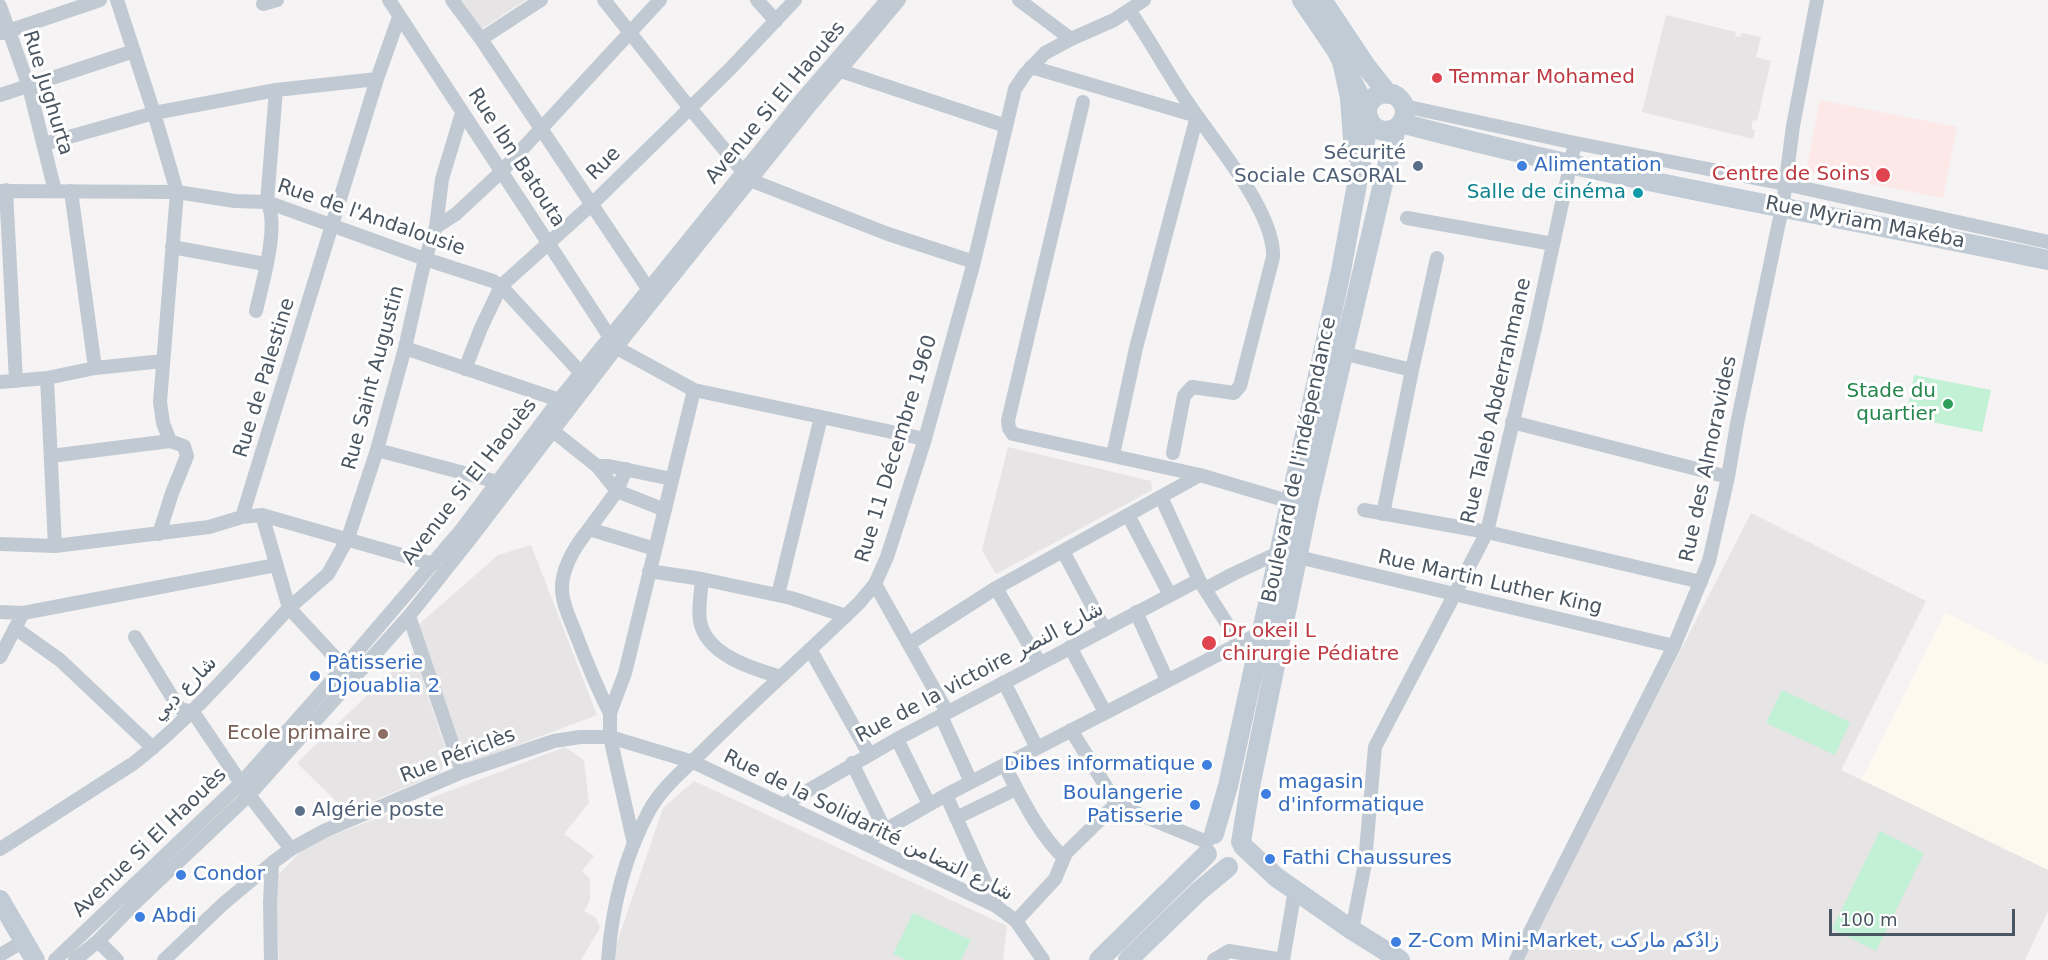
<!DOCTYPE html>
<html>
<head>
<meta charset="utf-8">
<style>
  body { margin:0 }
  #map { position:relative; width:2048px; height:960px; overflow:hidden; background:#f5f3f3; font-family:"DejaVu Sans",sans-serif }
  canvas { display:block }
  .scale { position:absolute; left:1829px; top:909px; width:186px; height:27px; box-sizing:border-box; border:3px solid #4a5661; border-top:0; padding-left:8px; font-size:18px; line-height:21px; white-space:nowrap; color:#4a5661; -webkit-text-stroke:4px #fff; paint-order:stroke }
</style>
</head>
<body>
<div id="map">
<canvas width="2048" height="960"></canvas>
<div class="scale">100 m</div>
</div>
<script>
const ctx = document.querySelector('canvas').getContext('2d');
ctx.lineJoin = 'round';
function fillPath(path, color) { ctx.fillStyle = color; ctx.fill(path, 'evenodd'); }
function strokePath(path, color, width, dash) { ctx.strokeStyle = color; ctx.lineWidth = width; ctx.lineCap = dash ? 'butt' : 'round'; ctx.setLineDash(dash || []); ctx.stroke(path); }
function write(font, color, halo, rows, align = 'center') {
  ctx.font = font + ' "DejaVu Sans","Noto Sans Arabic",sans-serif'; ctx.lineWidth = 6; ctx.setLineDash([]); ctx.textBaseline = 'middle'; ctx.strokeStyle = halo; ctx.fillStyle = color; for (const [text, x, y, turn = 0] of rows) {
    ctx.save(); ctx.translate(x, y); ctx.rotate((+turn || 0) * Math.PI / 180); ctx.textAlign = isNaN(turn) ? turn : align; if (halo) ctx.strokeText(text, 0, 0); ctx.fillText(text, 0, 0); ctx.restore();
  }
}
fillPath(new Path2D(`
  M1945,612L2048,665V870L1861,780Z`), '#fdf9ef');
fillPath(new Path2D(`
  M458,0H526L478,31Z
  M1666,15L1736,32L1735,36L1740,37L1742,33L1761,37L1756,57L1771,61L1757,121L1753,120L1751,129L1755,130L1753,139L1642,112Z
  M1008,447L1151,481L1152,490L996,574L982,550Z
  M1751,513L1926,601L1841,770L2048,870V911L2025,960H1522Z
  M531,545L597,715L467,764L416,627L498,555Z
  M413,651L447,753L440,773L347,812L297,763Z
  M565,747L584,760L589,803L564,834L594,856L582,871L590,879V900L584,911L596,918L600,928L581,960H279L275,878L307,845Z
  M694,781L1007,926L1003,960H615V948L663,808Z`), '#e6e4e5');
fillPath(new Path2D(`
  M1820,100L1957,127L1943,198L1806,171Z`), '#fce8e6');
fillPath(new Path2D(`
  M1914,375L1991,390L1982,432L1906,417Z
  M1782,690L1850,722L1835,755L1766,723Z
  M1880,831L1924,853L1876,951L1832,929Z
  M913,913L971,940L961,960H906L893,954Z`), '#c3f1d5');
strokePath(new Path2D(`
  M117,0L154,113L177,192L160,402L163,423L170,441L184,446L187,456L172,493L159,534
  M389,0L617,348L694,390L925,439
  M452,0L481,39L649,290
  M604,0L689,107L750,180L888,234L974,262
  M757,0L776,21
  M1019,0L1071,39
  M263,4L277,0
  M0,6L29,87L55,191
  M1129,10C1150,40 1167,72 1188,103C1213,141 1275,211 1273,257L1240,386L1234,393L1192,387L1184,396L1173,453
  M2,33L100,0
  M481,39L541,0
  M1031,67L1197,116L1136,348L1113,455
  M841,71L1006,126
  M0,95L134,51
  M1083,102L1010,412L1008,421L1009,428L1013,434L1022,436L1200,475L1291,502
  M1404,106L1575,143L1785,184L2048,242
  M44,144L154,113L276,90L377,79
  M6,190L16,381
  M0,191L177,192L235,201L267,202L425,259L493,281L501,286L581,373
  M71,191L95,368
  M1407,218L1553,244
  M436,227L456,214L501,172L660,0
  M172,247L265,264
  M256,311C262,284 280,225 267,202L276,90
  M405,348L559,400
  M1342,353L1412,370
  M465,369L481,328L501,286L591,205L730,69L795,0
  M47,378L55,546
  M0,382L47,378L95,368L163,361
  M1512,422L1728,477
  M553,431L597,466L617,491L665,510
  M377,450L498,482
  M51,456L170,441
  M597,466H609L672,479
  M1161,497L1199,580L1240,644
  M1364,510L1487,532L1701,582
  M1383,514L1412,370L1437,258
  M262,515L433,564
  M1128,515L1170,595
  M589,529L617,491L626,469
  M0,544L55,546L209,527L242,517L377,79L399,17
  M1063,551L1104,628
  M1298,557L1674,646
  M649,571L702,579L791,598L846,616
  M702,579C701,592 698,608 700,621C706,655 753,669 781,677
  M875,584L947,712
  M996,588L1039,662
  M1205,589L1233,574L1280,552
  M778,595L821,417
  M0,612L23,613L0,657
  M1136,612L1167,680
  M23,613L276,565
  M409,616L462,772
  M15,628L60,660L153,748
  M135,637L177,705L181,709L193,712L249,795L291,849
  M910,643L996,588L1200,475
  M1070,647L1105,712
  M810,649L869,754
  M344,667L289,608L328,574L348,538L377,450L405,348L425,259L436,227L442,179L462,113
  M1004,682L1037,748
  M610,713C597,688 587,663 577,637C571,621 562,604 562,588C562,566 576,545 589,529L655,549
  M941,716L971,782
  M1071,730L1115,801L1129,810L1207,842
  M897,739L929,804
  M852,763L885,830
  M1004,765C1022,798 1037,832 1064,858
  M783,805L897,739L1199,580
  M956,818L1016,789
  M864,842L946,795
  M634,844L610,737V713L625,673L694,390
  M0,849L134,763C192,717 239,662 289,608L262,515L242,517
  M996,906L946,795L1262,632
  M1016,921L1055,879L1066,853L1117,803
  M1352,930L1365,863L1375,747L1487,532L1535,328L1575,143
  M98,941L117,960
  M0,955L24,941
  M55,960L242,782L344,667L462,529L559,400L802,99L887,0
  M75,960L98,941L133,905L249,795L409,616L471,538L630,330L809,107L899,0
  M164,960L223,904L272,863
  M271,960L270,902L272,863L291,849L324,831L462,772L554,741L580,737H610L693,762L996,906L1016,921L1043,960
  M608,960C612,908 624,857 649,811C662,787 685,769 704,750C755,699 809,652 860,602L875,584L887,557L925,439L974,262L1015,89L1025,74L1045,53L1071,39L1114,20L1144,0
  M1214,960L1229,951L1283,960
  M1283,960L1295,890
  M1516,960L1674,646L1709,561L1728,477L1737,424L1783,203L1793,126L1817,0`), '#c1cad2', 14);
strokePath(new Path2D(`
  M1302,0L1336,50L1367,110
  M1322,0L1366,66L1388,94
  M1342,61L1350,98L1354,153
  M1367 112a19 19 0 1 1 38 0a19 19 0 1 1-38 0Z
  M1401,123C1614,180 1832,215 2048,260
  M1214,834L1228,786L1341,271L1369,119
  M1241,842L1250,787L1309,500L1396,128
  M1243,846L1276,877L1352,930L1400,960
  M0,900L35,960
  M1099,960L1207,854
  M1128,960L1198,892L1228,867`), '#c1cbd6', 20);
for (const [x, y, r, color] of [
  [1437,78,6,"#e0444e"],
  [1418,166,6,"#5c6f8a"],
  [1522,166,6,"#3f7fe0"],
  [1883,175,8,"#e0444e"],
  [1638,193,6,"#0f9aa8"],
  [1948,404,6,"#2e9e5b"],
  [1209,643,8,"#e0444e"],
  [315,676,6,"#3f7fe0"],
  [383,734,6,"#8d6e63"],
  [1207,765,6,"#3f7fe0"],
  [1266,794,6,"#3f7fe0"],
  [1195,805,6,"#3f7fe0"],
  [300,811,6,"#5c6f8a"],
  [1270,859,6,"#3f7fe0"],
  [181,875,6,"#3f7fe0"],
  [140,917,6,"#3f7fe0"],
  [1396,942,6,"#3f7fe0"]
]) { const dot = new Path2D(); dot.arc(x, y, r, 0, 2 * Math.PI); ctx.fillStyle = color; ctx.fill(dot); strokePath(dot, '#fff', 2); }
write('20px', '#be3a42', '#fff', [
  ["Temmar Mohamed",1449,78],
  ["Centre de Soins",1870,175,"right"],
  ["Dr okeil L",1222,632],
  ["chirurgie Pédiatre",1222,655]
], 'left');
write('20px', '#4a5661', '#fff', [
  ["Rue Jughurta",47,93,73],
  ["Avenue Si El Haouès",776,103,-50],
  ["Rue Ibn Batouta",516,158,57],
  ["Rue",604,164,-45],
  ["Rue de l'Andalousie",371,218,19],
  ["Rue Myriam Makéba",1865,223,11],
  ["Rue de Palestine",265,378,-73],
  ["Rue Saint Augustin",374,378,-75],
  ["Rue Taleb Abderrahmane",1497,401,-77],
  ["Rue 11 Décembre 1960",897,449,-73],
  ["Rue des Almoravides",1709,459,-78],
  ["Boulevard de l'indépendance",1300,460,-78],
  ["Avenue Si El Haouès",470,482,-52],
  ["Rue Martin Luther King",1490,583,13],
  ["Rue de la victoire شارع النصر",980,673,-28],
  ["شارع دبي",185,689,-45],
  ["Rue Périclès",458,756,-21],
  ["Rue de la Solidarité شارع التضامن",868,826,26],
  ["Avenue Si El Haouès",150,843,-44]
]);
write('20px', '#4e5e75', '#fff', [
  ["Sécurité",1406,154],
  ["Sociale CASORAL",1406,177],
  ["Algérie poste",312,811,"left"]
], 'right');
write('20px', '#366cbe', '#fff', [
  ["Alimentation",1534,166],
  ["Pâtisserie",327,664],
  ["Djouablia 2",327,687],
  ["Dibes informatique",1195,765,"right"],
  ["magasin",1278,783],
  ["d'informatique",1278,806],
  ["Boulangerie",1183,794,"right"],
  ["Patisserie",1183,817,"right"],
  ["Fathi Chaussures",1282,859],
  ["Condor",193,875],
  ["Abdi",152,917],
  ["Z-Com Mini-Market, زادُكم ماركت",1408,942]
], 'left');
write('20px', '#0d838f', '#fff', [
  ["Salle de cinéma",1626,193]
], 'right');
write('20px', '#27864d', '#fff', [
  ["Stade du",1936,392],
  ["quartier",1936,415]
], 'right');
write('20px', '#785e54', '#fff', [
  ["Ecole primaire",371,734]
], 'right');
</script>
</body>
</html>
